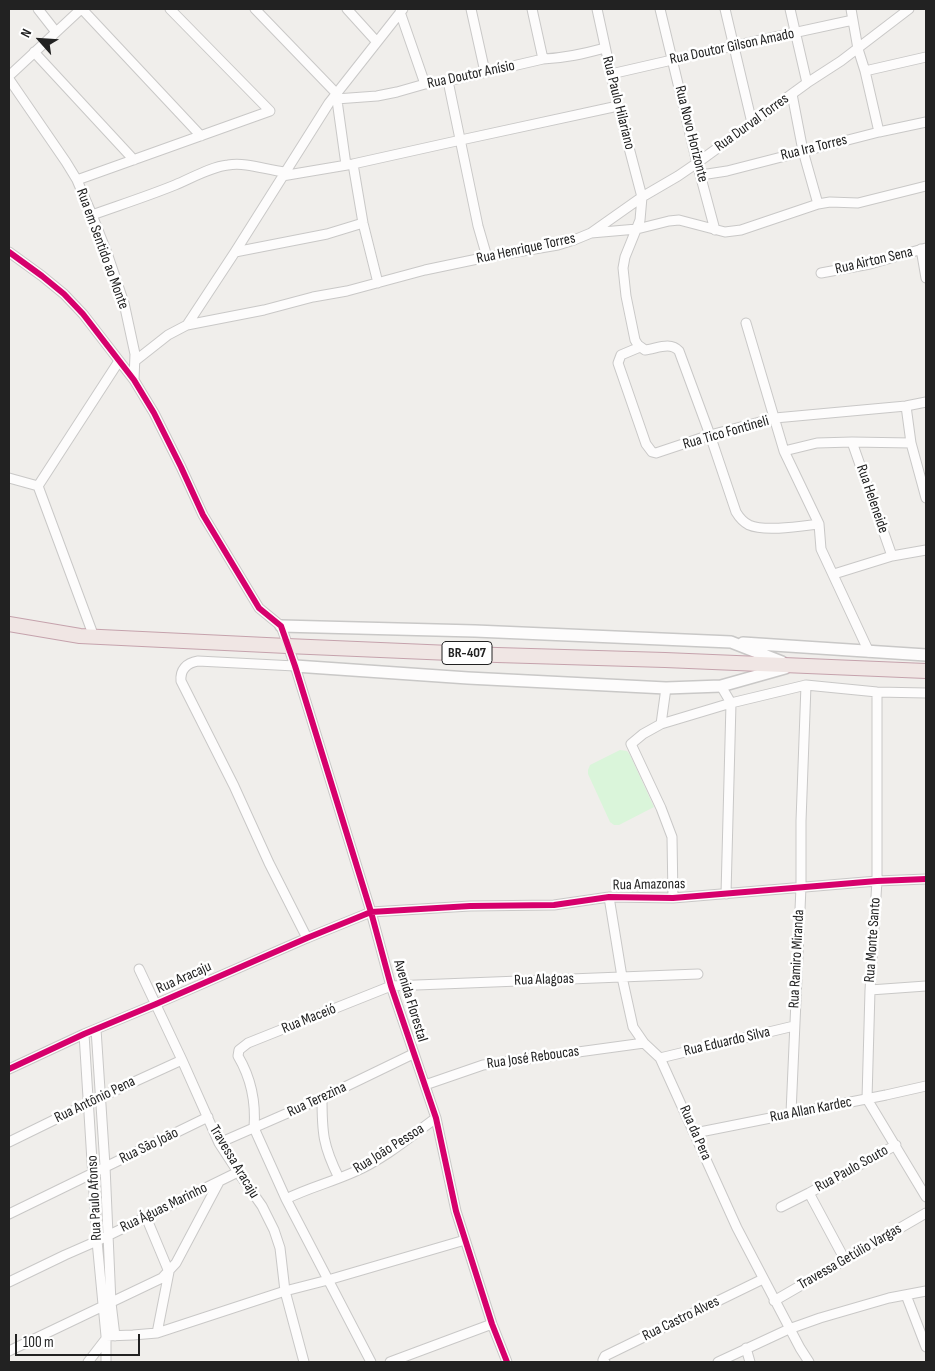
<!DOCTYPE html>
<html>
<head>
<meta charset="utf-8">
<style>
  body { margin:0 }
  #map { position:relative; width:935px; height:1371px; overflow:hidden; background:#f0eeeb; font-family:"Sofia Sans Condensed",sans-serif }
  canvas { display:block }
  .frame { position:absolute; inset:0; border:10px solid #222; pointer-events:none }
  .north { position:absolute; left:15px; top:15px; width:50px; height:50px; -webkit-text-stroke:4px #fff; paint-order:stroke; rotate:296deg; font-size:14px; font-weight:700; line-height:20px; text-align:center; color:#222 }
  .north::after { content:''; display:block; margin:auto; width:18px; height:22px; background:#222; clip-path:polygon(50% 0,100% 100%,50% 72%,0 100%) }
  .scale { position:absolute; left:15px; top:1334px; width:125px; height:22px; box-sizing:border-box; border:2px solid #222; border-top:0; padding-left:6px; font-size:15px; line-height:18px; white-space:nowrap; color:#222; -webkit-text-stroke:4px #fff; paint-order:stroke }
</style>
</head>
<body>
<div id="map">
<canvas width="935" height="1371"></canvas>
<div class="frame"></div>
<div class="north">N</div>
<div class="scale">100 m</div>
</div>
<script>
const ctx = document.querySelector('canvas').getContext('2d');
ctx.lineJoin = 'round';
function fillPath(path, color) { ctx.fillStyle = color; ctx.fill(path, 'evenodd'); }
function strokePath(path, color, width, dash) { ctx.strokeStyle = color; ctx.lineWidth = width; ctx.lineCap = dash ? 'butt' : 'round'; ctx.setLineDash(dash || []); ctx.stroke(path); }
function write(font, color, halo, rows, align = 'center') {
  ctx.font = font + ' "Sofia Sans Condensed",sans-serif'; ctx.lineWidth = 5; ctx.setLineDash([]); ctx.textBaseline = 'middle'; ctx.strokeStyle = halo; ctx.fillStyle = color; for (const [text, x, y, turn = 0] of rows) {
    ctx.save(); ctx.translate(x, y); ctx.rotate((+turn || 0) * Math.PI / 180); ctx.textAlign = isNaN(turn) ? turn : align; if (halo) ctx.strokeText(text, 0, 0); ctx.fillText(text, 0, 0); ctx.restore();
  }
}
fillPath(new Path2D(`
  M620,750L627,751L630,755L654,807L619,825H614L610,822L588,774V770L590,765Z`), '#daf5da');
const minor = new Path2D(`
  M38,9L56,32
  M82,9L201,136
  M255,9L336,93L346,165
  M347,9L376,41
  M471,9L485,72
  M532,9L543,59
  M597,9L618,106L642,197L640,220L625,257L623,268L626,296L635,340L638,345L645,350C656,349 670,341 679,351L710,435L736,512C739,517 743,522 749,525C765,532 802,526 819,524
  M660,9L697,163L715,230
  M725,9L752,123
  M790,9L807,83
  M851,9L858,49L865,71L879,132
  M400,12L425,84
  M34,52L134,160
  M865,71L926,57
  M611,74L733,46L853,20
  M9,76L81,9
  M9,79L66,162L77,180L92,215L107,253L124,303L135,354L134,380
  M448,81L478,226L487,257
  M792,94L803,151L818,204
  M336,99L377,96L397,92L425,84L448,81L543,59C566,58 583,54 605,48
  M353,164L363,223L378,283
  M701,175L727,171L879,132L926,122
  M282,176L353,164L461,140L618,106
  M77,180L270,111L170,9
  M92,215C120,205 148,196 175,185C192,178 210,167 228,165C247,162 266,170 285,172
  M591,233L642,197L678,176L697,163L807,83L841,61L909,9
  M921,249L926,278
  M9,252L42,276L64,294L83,314L134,380L154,413L181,467L203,515L259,608L281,626L295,666L371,912L391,986L436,1118L456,1211L492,1324L507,1362
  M235,252L327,234L363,223
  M821,273L870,264L926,248
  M746,323L784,451L819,524L821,549L869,652
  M187,325L235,252L329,103L403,9
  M640,347L621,355L618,363L646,444L652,452L656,453L710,435L775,418L906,406L926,402
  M135,361L168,335L187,325L264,310L313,297L347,291L425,270L487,257L558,245L574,240L591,233L637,229L669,221L679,220L725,232L741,230L818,204L830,202L858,203L926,186
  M906,406L911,443L926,498
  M852,442L892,556
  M784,451L817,443L852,442L911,443
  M9,478L38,486
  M38,486L94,637
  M38,486L119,361
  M834,574L892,556L926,550
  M295,666L198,661C186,663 180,670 181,681L234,786L269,863L307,938
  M721,686L731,703L726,894
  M877,692V881L870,990L867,1099L926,1197
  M661,724L666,688
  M609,897L622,977L633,1027L644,1043L660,1058L737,1228L800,1348L809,1362
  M673,898L672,837L661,808L631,744L643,734L661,724L731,703L806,685L877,692L926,693
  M139,969L182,1060L219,1143L238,1172L262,1206L274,1230L280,1248L285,1291L304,1362
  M870,990L926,986
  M96,1029L105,1166L111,1303L115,1336
  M84,1034L97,1241L106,1336V1362
  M660,1058L794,1026
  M9,1069L84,1034L156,1004L307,938L371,912L470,906L554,905L609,897L673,898L877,881L926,879
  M425,1085L483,1065L644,1043
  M322,1098C322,1133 323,1146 339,1178
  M791,1113L801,887V821L806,685
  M695,1133L886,1095L926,1086
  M9,1142L101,1097L182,1060
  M219,1143L322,1098L413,1054
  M809,1193L845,1260
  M286,1199C308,1188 332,1182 354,1172C384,1159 410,1137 436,1118
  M781,1207L809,1193L896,1145
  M9,1214L208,1117
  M146,1217L169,1272L157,1333
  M9,1282L65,1255L97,1241L238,1172
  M906,1295L926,1347
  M774,1301L926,1213
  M106,1336L133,1335L157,1333L285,1291L328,1280L465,1240
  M746,1348L750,1362
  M9,1351L162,1278L176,1263L219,1182
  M88,1362L105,1340
  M371,1362L286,1199L254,1128C256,1103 251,1078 238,1056L239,1050L248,1043L391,986L698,974
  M390,1362L492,1324
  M605,1362L603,1360L605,1356L763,1279
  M718,1362L789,1329L820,1318L889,1298L926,1291`);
const tertiary = new Path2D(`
  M281,626L475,631L731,642L782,662
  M743,643L926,655
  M295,666L468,678L666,688L721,686L785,668`);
const trunk = new Path2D(`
  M9,624L80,636L287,646L497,655L665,660L926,671`);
strokePath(minor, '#c9c8c7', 11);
strokePath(tertiary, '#c9c8c7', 14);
strokePath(trunk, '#c5a2ac', 16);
strokePath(minor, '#fdfcfc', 9);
strokePath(tertiary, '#fdfcfc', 11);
strokePath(trunk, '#f0e6e4', 14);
strokePath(new Path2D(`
  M9,252L42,276L64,294L83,314L134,380L154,413L181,467L203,515L259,608L281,626L295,666L371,912L391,986L436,1118L456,1211L492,1324L507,1362
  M9,1069L84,1034L156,1004L307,938L371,912L470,906L554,905L609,897L673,898L877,881L926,879`), '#d6006c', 6);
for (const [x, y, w] of [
  [467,653,50]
]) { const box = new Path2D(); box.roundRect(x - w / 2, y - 11.5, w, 23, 4); ctx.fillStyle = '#fff'; ctx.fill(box); strokePath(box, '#222', 1); }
write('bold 14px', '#222', null, [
  ["BR-407",467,653]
]);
write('15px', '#222', '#fff', [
  ["Rua Doutor Gilson Amado",732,47,-12],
  ["Rua Doutor Anísio",471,75,-12],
  ["Rua Paulo Hilariano",618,103,76],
  ["Rua Durval Torres",752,123,-36],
  ["Rua Novo Horizonte",691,134,76],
  ["Rua Ira Torres",814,148,-14],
  ["Rua em Sentido ao Monte",102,249,70],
  ["Rua Henrique Torres",526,249,-12],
  ["Rua Airton Sena",874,261,-13],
  ["Rua Tico Fontineli",726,433,-16],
  ["Rua Heleneide",872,499,71],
  ["Rua Amazonas",649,885,-1],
  ["Rua Monte Santo",873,940,-86],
  ["Rua Ramiro Miranda",797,959,-87],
  ["Rua Aracaju",184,978,-24],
  ["Rua Alagoas",544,980,-2],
  ["Avenida Florestal",410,1001,73],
  ["Rua Maceió",309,1019,-22],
  ["Rua Eduardo Silva",727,1042,-13],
  ["Rua José Reboucas",533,1058,-8],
  ["Rua Antônio Pena",95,1100,-26],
  ["Rua Terezina",317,1100,-25],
  ["Rua Allan Kardec",811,1110,-11],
  ["Rua da Pera",695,1133,66],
  ["Rua São João",149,1146,-26],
  ["Rua João Pessoa",389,1149,-32],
  ["Travessa Aracaju",234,1162,59],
  ["Rua Paulo Souto",852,1169,-29],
  ["Rua Paulo Afonso",95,1198,-93],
  ["Rua Águas Marinho",164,1208,-26],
  ["Travessa Getúlio Vargas",850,1257,-30],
  ["Rua Castro Alves",681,1319,-26]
]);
</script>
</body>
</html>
